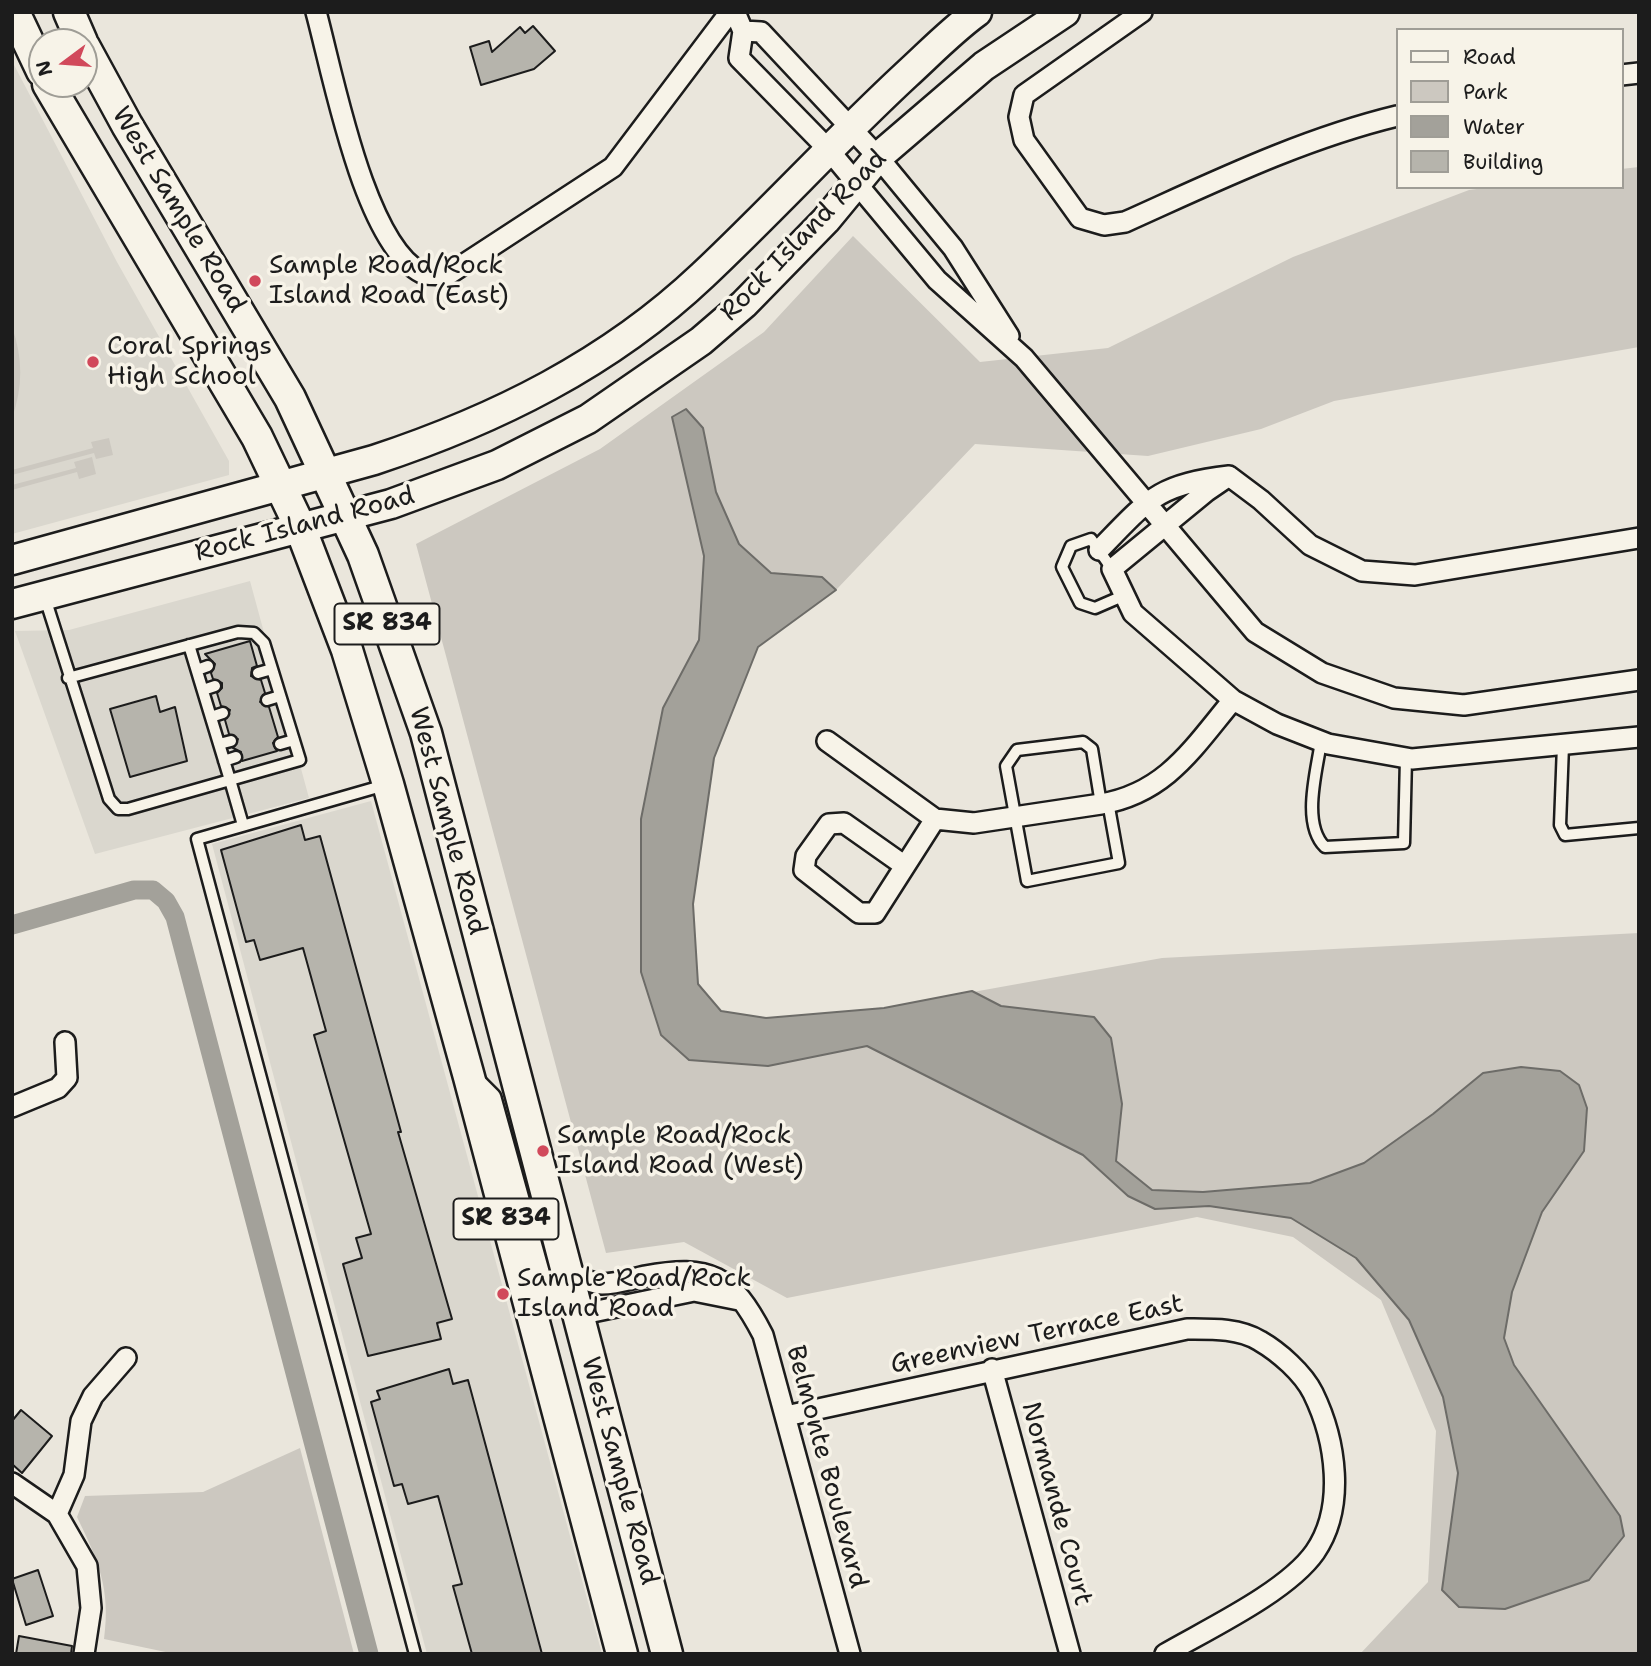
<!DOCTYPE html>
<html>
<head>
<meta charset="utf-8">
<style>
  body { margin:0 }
  #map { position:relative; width:1651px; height:1666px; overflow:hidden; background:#eae6dc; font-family:"Shantell Sans",sans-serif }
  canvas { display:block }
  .frame { position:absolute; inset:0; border:14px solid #1c1c1c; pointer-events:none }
  .legend { position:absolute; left:1396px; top:28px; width:228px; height:161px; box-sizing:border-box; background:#f7f3e8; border:2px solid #9f9d96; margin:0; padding:9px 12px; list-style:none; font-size:21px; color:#1c1c1c }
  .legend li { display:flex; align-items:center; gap:14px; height:35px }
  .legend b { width:35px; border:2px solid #9f9d96 }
  .north { position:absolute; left:28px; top:28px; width:70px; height:70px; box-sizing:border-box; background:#f7f3e8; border:2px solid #9f9d96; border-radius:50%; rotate:254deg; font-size:19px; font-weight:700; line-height:28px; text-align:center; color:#1c1c1c }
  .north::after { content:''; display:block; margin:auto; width:24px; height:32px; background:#d1495b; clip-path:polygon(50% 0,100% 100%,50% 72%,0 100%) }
</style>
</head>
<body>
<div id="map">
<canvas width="1651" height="1666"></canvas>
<div class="frame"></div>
<ul class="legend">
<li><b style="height:9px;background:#f7f3e8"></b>Road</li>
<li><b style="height:19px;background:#ccc8c0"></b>Park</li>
<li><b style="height:19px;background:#a3a19a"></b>Water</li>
<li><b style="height:19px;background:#b6b4ac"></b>Building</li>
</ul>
<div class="north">N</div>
</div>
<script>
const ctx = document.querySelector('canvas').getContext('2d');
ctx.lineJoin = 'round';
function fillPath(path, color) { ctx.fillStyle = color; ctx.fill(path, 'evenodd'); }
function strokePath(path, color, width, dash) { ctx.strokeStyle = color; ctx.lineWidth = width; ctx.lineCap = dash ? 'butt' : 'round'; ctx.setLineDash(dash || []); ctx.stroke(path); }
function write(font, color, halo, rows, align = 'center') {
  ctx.font = font + ' "Shantell Sans",sans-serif'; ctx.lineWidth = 7; ctx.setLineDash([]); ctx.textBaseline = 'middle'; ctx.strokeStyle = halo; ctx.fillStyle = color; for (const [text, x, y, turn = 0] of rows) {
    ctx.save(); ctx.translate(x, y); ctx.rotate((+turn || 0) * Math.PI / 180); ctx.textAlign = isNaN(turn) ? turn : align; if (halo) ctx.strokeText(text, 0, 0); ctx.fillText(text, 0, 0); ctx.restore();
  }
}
fillPath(new Path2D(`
  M12,61L117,262L229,461V475L12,534Z
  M250,581L309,798L95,854L15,631L69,630Z
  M371,801L602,1654H427L212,844Z`), '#dad7ce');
fillPath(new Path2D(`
  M1639,167V347L1334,401L1261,429L1148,456L975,444L836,590L758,647L714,758L693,904L698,984L721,1011L766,1018L884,1008L1162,958L1639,933V1654H1360L1428,1582L1436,1431L1381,1300L1293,1237L1197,1217L787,1298L684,1242L606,1253L416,544L600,449L764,332L853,236L980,362L1108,348L1293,257L1469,190L1492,187H1621V169Z
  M12,327C23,358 23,387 12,418Z
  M109,438L113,455L96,459L94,453L12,475V470L93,448L91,442Z
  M92,457L96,474L79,479L77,472L12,490V485L76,468L74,462Z
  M300,1448L354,1654H175L104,1639C111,1589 98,1560 77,1517L85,1496L203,1492Z`), '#ccc8c0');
const water = new Path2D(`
  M686,409L703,428L716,492L739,544L771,573L822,577L836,590L758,647L714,758L693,904L698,984L721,1011L766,1018L884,1008L972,991L1001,1006L1094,1017L1111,1038L1122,1104L1116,1161L1152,1190L1203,1192L1310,1183L1364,1163L1433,1114L1483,1073L1521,1067L1560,1071L1579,1085L1587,1108L1584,1151L1542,1212L1512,1292L1504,1338L1514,1365L1620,1516L1624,1536L1589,1580L1505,1609L1459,1607L1442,1590L1458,1473L1443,1397L1409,1320L1356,1258L1291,1218L1209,1206L1155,1209L1128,1196L1083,1155L867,1046L768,1066L689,1060L661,1035L641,972V819L663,708L699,640L704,556L672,417Z`);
fillPath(water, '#a3a19a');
strokePath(water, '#6d6c68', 2);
strokePath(new Path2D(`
  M12,925L134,890H153L166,901L175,917L369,1654`), '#a3a19a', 19);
const building = new Path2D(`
  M533,26L555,51L534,69L481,85L470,47L489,41L492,52L520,27L525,33Z
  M250,641L257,666L252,668L251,676L261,680L265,693L260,702L269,707L278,737L273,743L277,751L242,761L241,752L233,748L238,739L229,734L225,720L230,710L221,706L217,693L222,688V683L213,679L211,673L215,664L205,654Z
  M156,696L160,712L175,707L187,761L130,777L110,709Z
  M301,825L305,840L320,836L401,1132H398L452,1319L437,1323L441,1339L368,1356L343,1264L362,1258L356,1238L371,1234L314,1035L326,1031L303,948L260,960L254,940L246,942L221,850Z
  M449,1369L453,1384L468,1380L542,1654H472L453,1586L462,1584L438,1496L408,1504L402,1484L394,1486L371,1402L380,1399L377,1391Z
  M21,1410L52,1436L22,1473L12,1464V1421Z
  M38,1570L53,1616L26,1625L12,1579Z
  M19,1636L72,1646L71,1654H16Z`);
fillPath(building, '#b6b4ac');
strokePath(building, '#1c1c1c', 2);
const service = new Path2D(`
  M1112,569L1091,539L1071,546L1062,567L1080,603L1095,608L1125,595
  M45,598L109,799L118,809H128L230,780L243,825
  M197,670L208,666
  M258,673L272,669
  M68,678L238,632L254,633L264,643L300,760L230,780L189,645
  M203,690L215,686
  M267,700L280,696
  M211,717L223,713
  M1321,741C1317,771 1301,823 1325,847L1404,843L1406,758
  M219,744L231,741
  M280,744L294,740
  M1563,745L1560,825L1565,835L1639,828
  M224,761L236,757
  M385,785L197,839L415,1654
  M1101,804L1092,749L1083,742L1017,750L1006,766L1027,881L1119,863L1108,802`);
const minor = new Path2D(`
  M316,12C333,74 364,244 422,273C429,276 441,274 449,274L613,167L730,12
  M735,12L743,31L739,58L828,149L937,280L1024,358L1255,632L1322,673L1394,698L1464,705L1639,680
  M1142,12L1024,95L1019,117L1024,140L1080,218L1104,225L1125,222C1214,182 1302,139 1397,116
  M743,31L761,32L878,157L953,248L1009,336
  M1621,75L1639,73
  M1099,550C1148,500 1157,484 1229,476L1261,500L1310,545L1362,571L1415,575L1639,538
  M1233,700L1277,724L1328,744L1412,759L1639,737
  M827,741L935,819L974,823L1101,804C1166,793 1193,748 1233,700L1133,613L1112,569L1207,491L1229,476
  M905,866L844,823L829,824L806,856L804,870L859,913H875L935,819
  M472,1079L491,1098L543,1286L578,1315L694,1291L739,1300
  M12,1107L58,1088L67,1078L65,1042
  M566,1271C576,1275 591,1284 602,1284C616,1284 631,1279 645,1276C710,1264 732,1275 763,1335L850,1654
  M992,1369L1070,1654
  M786,1416L1187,1329C1211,1329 1239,1328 1260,1341C1279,1352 1303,1373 1313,1393C1336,1440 1346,1507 1315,1552C1287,1592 1208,1629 1165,1654
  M12,1483L57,1514L87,1566L91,1608L84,1654
  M57,1514L74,1475L81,1421L93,1396L126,1358`);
const secondary = new Path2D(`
  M12,560L374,460C495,420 609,364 703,275C772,210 836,140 906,75C929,54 952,30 977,12
  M12,604L391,504L497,465L588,419L701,341L744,304L826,220L878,157L984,66L1065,12`);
const primary = new Path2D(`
  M14,12L42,71
  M69,12L82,42
  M84,46L127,125L290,398L363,555L426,733L667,1654
  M48,84L257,437L300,527L347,650L388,784L469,1077L622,1654`);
strokePath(service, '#1c1c1c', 15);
strokePath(minor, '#1c1c1c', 24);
strokePath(secondary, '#1c1c1c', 33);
strokePath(primary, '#1c1c1c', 35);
strokePath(service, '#f7f3e8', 10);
strokePath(minor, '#f7f3e8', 19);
strokePath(secondary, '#f7f3e8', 28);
strokePath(primary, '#f7f3e8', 30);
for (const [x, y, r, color] of [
  [255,281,7,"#d1495b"],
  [93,362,7,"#d1495b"],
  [543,1151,7,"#d1495b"],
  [503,1294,7,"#d1495b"]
]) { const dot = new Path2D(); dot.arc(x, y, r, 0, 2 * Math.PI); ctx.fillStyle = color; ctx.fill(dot); strokePath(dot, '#f7f3e8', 2.5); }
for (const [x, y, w] of [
  [387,624,105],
  [506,1219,105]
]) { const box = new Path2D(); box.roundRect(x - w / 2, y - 20.5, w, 41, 5); ctx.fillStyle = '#f7f3e8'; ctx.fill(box); strokePath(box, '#1c1c1c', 2); }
write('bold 24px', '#1c1c1c', null, [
  ["SR 834",387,624],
  ["SR 834",506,1219]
]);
write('26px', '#1c1c1c', '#f7f3e8', [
  ["West Sample Road",178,210,59],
  ["Rock Island Road",804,236,-46],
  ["Rock Island Road",305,525,-15],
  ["West Sample Road",447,821,75],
  ["Greenview Terrace East",1037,1335,-12],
  ["Belmonte Boulevard",826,1467,75],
  ["West Sample Road",619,1471,75],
  ["Normande Court",1056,1504,75]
]);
write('26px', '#1c1c1c', '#f7f3e8', [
  ["Sample Road/Rock",269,266],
  ["Island Road (East)",269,296],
  ["Coral Springs",107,347],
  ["High School",107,377],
  ["Sample Road/Rock",557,1136],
  ["Island Road (West)",557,1166],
  ["Sample Road/Rock",517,1279],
  ["Island Road",517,1309]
], 'left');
</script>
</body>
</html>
